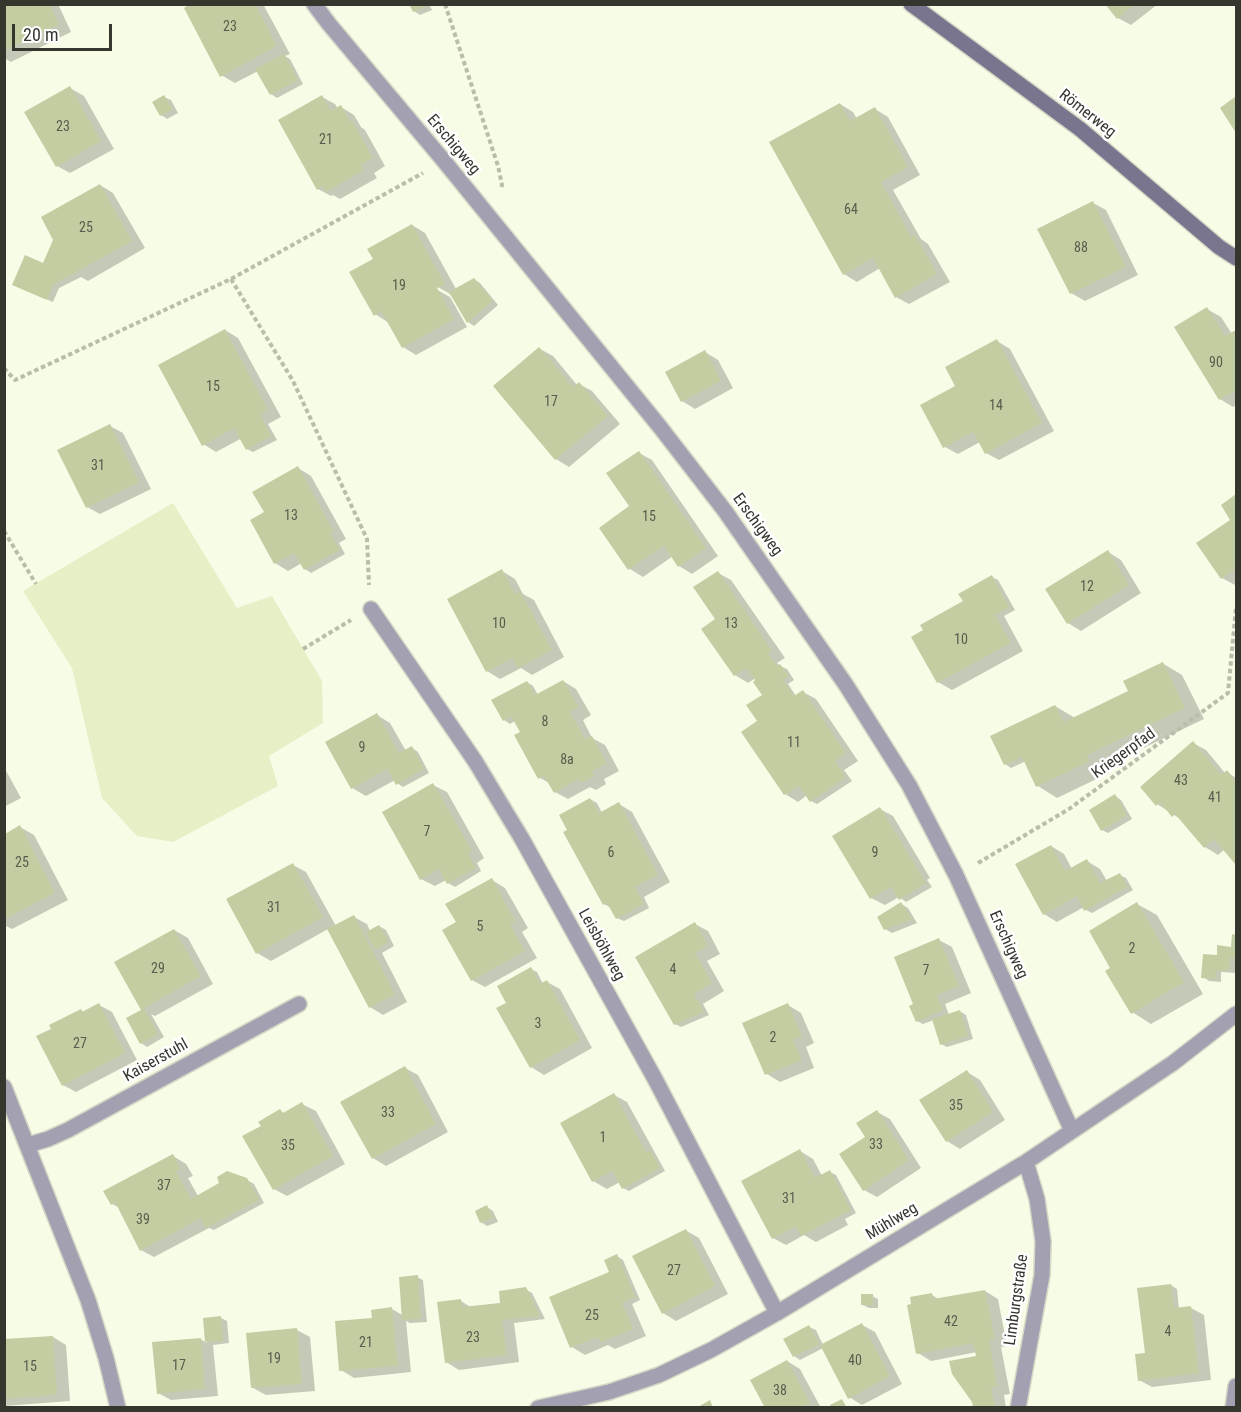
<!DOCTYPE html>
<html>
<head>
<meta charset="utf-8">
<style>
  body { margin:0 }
  #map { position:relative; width:1241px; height:1412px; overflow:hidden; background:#f7fce7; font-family:"Roboto Condensed",sans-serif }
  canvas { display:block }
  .frame { position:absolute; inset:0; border:6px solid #35372f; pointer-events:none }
  .scale { position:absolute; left:12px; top:24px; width:100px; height:27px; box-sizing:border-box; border:3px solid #35372f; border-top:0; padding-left:8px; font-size:18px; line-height:21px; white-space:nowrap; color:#35372f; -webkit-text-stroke:4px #fff; paint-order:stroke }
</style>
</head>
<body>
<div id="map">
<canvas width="1241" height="1412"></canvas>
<div class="frame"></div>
<div class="scale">20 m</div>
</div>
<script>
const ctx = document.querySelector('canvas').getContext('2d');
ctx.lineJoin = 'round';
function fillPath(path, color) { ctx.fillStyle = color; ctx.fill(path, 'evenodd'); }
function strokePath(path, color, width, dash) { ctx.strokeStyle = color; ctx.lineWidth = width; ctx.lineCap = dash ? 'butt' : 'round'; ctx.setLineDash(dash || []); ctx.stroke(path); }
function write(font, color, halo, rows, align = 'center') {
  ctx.font = font + ' "Roboto Condensed",sans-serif'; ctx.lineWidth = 5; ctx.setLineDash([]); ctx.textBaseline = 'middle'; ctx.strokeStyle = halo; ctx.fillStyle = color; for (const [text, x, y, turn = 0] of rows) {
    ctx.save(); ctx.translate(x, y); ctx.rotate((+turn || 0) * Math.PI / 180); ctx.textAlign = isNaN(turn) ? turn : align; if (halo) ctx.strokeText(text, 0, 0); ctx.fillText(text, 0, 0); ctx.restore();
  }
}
fillPath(new Path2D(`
  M173,503L237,608L272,596L322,681L323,723L269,756L278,786L173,842L137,836L102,798L72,668L23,591Z`), '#e6efc6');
fillPath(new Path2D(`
  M4,4H58L71,32L11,62L4,58Z
  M193,4H263L290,54L285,56L290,59L303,84L277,98L271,94L258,71L235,83L221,75Z
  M411,4H429L432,10L420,15L414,11Z
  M1107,4H1158L1131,25L1118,18Z
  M70,88L84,96L114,149L70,173L57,166Z
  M164,97L171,100L178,113L167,119L161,115Z
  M322,97L335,104L338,109L341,107L354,115L361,127L365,130L385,166L374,173L377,178L340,199L333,195L331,196L318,189Z
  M840,104L853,112L857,119L875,109L888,117L920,175L893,190L921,239L928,244L950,282L909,304L896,297L880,268L857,282L844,274Z
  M100,185L113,193L145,248L88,281L81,277L59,288L53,302L20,288L44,264Z
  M1093,203L1106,210L1138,275L1085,301L1071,293L1039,229Z
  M412,225L425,233L456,289L474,279L480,283L498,305L474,326L468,322L450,294L431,283L430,286L450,297L467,327L416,355L403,347L389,323L375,314V259Z
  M1207,309L1221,317L1232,334L1236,331V405L1233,407L1220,399Z
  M225,330L238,338L281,417L268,424L277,440L253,452L247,449L242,438L216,452L203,444Z
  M997,341L1010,349L1054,431L999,460L986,453L980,442L958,454L945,447L957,387Z
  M540,349L553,356L577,385L579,384L592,391L620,424L569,467L556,459Z
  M705,352L718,360L733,388L695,409L682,401Z
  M110,426L123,433L151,489L100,514L87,507Z
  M639,453L652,460L718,556L692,574L679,566L673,556L643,577L630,569L601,528L631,507Z
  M298,468L311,476L346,539L339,543L345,554L311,573L305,569L302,563L288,571L275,563L266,513Z
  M1236,496V585H1235L1222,578L1233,520L1223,506Z
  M1108,552L1121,560L1141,593L1081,631L1068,623Z
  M502,571L515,579L523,594L534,600L564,657L532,675L521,668L500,679L487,671Z
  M718,573L731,580L785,658L777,663L780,666L787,669L794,680L788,684L796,696L803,692L816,699L858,761L844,770L852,781L817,804L811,801L807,795L798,802L785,794L759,721L764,695L760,675L748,683L735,675L717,619Z
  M992,577L998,580L1015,610L1004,616L1023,651L952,690L938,682L913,637L966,602Z
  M1162,663L1182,675L1204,719L1106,766L1109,773L1057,798L1038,786L1026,761L1011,768L1005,764L1055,706L1075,718L1130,692Z
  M563,681L576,689L591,715L583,720L592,738L605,745L619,771L604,779L606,784L596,790L590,787L568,799L555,792L551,784L540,778L522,733L515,721L510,724L504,720L527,682L533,686L538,695Z
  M377,715L390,723L406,751L412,748L418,752L429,773L403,787L397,783L395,780L366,796L352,788Z
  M1193,743L1206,750L1225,773L1227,772L1236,778V862L1225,849L1218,855L1205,847L1182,820L1157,804Z
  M4,767L21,798L4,807Z
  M433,785L447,792L484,858L477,863L481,871L455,887L448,883L446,880L435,886L421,879Z
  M1115,796L1121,800L1132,819L1108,833L1102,830Z
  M590,799L597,803L602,813L619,804L632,812L670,882L644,897L649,908L624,921L617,918L613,909L604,904Z
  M880,809L893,816L930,878L927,880L932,887L906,902L899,897L885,905L871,898Z
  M20,827L34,835L68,900L12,929L4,925V835Z
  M1051,846L1064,854L1072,869L1087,861L1100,869L1107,881L1120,875L1126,878L1133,890L1092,913L1086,910L1084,907L1057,922L1044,914Z
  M293,865L306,872L336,926L354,917L367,924L370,931L379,926L386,930L394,946L382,953L407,1002L383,1015L370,1007L328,929L271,961L257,953Z
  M492,880L505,888L528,928L522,932L537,958L485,987L472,980L458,923Z
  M901,904L908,908L917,923L892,933L885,929Z
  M1137,904L1157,915L1203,994L1151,1024L1132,1012L1112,968Z
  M695,924L708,931L720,954L707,961L724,991L703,1004L709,1015L681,1027L675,1024Z
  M174,930L188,938L213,984L155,1016L151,1014L164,1037L147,1047L141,1043L143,1010Z
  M1234,936H1236V961L1235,973L1221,972V982L1209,981L1203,977L1218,956L1233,948Z
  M939,940L952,947L971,993L945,1004L949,1015L959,1011L966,1015L973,1039L947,1047L941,1044L934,1020L923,1024L917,1021V1005Z
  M531,969L537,972L543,984L547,982L560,989L592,1048L544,1075L531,1067L508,1003Z
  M99,1005L112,1012L137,1060L76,1092L63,1085L53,1029L81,1010L85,1013Z
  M788,1005L801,1013L814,1043L806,1047L814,1068L780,1082L767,1074L744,1023Z
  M405,1068L418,1075L448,1132L386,1166L373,1158Z
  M967,1072L980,1080L1005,1120L960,1149L947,1141Z
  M614,1095L627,1102L665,1171L629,1191L623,1188L620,1182L607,1189L593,1181Z
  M302,1104L316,1111L345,1164L287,1196L274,1189L263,1126L280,1111L285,1114Z
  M877,1112L890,1119L921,1168L877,1197L864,1190L867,1137Z
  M800,1151L813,1159L822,1176L830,1172L836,1175L856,1213L845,1219L848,1225L816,1242L804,1235L786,1245L773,1238Z
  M173,1156L186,1164L193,1176L188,1178L198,1196L247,1180L254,1184L264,1203L214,1230L209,1228L154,1257L141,1250L120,1208L112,1204Z
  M487,1207L493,1211L498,1222L487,1226L481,1222Z
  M685,1230L699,1238L728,1294L676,1321L663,1313Z
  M617,1256L623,1260L640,1300L632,1304L646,1336L615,1349L608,1345L585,1355L572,1347L611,1272Z
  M417,1277L423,1280L427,1322L410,1323L406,1321L411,1372L354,1378L341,1370L373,1319L392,1309L404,1316Z
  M1171,1285L1177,1289L1179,1309L1191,1308L1204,1315L1211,1380L1152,1387L1139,1380Z
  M525,1289L532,1293L545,1319L514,1323L519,1362L459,1370L446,1362L461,1301L472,1308L502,1304Z
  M985,1291L998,1299L1007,1346L1001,1347L1010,1394L1004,1395L1006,1408H975L977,1352L931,1361L918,1353L932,1295L940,1300Z
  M872,1296L878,1299V1308H869L863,1305Z
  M221,1318L227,1321L229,1343L213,1345L218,1396L171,1400L158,1393L200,1339L207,1343L205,1319Z
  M862,1325L875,1332L902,1384L862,1405L849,1397L823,1348L800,1360L794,1356L785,1339L809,1327L816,1330L823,1345Z
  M297,1330L310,1337L315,1391L266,1395L253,1388Z
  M53,1337L66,1345L70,1401L4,1406V1341Z
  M787,1361L800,1369L821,1408H766Z`), '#0003');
fillPath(new Path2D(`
  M4,4H49L59,24L4,51Z
  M190,4H255L277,46L220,77L184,8Z
  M409,4H425L426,6L413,12Z
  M1105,4H1135L1117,19Z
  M284,54L298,80L270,95L255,69Z
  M70,86L101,141L56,167L24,112Z
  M164,95L173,109L160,116L152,102Z
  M322,95L331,111L341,105L350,122L352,120L373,158L361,165L364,170L326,192L323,186L317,190L278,120Z
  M1236,96V133L1220,108Z
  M840,103L850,121L875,107L908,167L881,182L911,237L915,235L937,274L895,298L873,258L843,275L769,142Z
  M100,184L132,241L53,285L47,300L12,285L25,255L43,263L53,240L41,217Z
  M1093,201L1126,267L1070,294L1037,229Z
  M412,224L445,284L437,288L454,319L402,348L381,311L374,316L349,272L373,259L367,249Z
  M474,278L493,301L467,323L449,292Z
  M1207,307L1225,336L1236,330V390L1219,400L1174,327Z
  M225,329L268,410L260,414L271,436L246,450L234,428L202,446L158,365Z
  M997,339L1042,423L985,454L973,432L943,448L920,405L955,386L945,367Z
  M539,347L573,387L579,382L608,416L555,460L493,386Z
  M705,350L721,381L681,402L665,372Z
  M110,424L139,482L86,508L57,450Z
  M639,451L706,548L678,567L664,546L628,570L599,528L629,506L606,473Z
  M298,466L333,531L330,533L340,550L304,570L294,553L274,564L250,520L264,512L252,492Z
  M1236,494V568L1221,579L1196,543L1230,520L1221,505Z
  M1108,550L1129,585L1067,624L1045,589Z
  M502,569L515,594L520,591L552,650L518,668L513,658L486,672L447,599Z
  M718,571L772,651L768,653L777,666L780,664L789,676L783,680L794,696L803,690L846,753L835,761L846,777L810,802L799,786L784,795L741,732L757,721L746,705L762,695L753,682L755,680L746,668L734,676L701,629L715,619L693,587Z
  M992,575L1009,607L995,615L1011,643L937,683L911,637L923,630L920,625L963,601L958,594Z
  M1163,662L1185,708L1087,755L1090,761L1036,787L1022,757L1004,765L990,736L1055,705L1064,722L1128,691L1123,681Z
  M563,680L579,707L570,712L585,739L592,736L607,763L592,771L594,776L581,783L579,779L554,793L544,776L538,779L514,735L520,732L511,716L503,721L491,700L527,681L535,695Z
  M377,713L399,753L412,746L424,769L396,785L387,769L351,789L325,742Z
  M1193,741L1221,775L1227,770L1236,782V865L1214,839L1204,848L1175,814L1172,817L1160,802L1156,806L1140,787Z
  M433,783L472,851L468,853L476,868L447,884L439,869L420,880L382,812Z
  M1115,794L1127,815L1101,831L1089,810Z
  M590,798L599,813L619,802L658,875L635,887L644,904L616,919L607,903L603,905L563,832L567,830L559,815Z
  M880,807L926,883L899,900L891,887L870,899L832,836Z
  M20,825L55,893L5,919V834Z
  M1051,845L1065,871L1087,859L1100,883L1120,873L1127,887L1084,911L1077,896L1043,915L1015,864Z
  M293,863L323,917L256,954L226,899Z
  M492,878L515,921L510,924L525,951L471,981L442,930L456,922L445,904Z
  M901,902L912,919L884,930L877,917Z
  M1137,902L1184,982L1131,1014L1105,971L1110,968L1089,931Z
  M354,915L395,994L369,1008L327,929Z
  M695,922L708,946L695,953L712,983L694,994L704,1012L674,1025L635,957Z
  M379,925L389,942L375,950L366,932Z
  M174,929L201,976L144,1008L158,1034L140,1044L126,1018L141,1010L114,962Z
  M1232,934L1236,935V959L1230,958L1229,971L1216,970L1215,979L1201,978L1203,954L1217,955V945L1231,947Z
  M939,938L959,986L937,995L943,1010L916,1022L909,1006L913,1004L894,957Z
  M531,967L540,984L547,980L580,1040L530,1068L496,1008L506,1003L497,986Z
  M99,1003L125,1053L62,1086L36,1036L51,1029L49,1025L81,1009L82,1012Z
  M788,1003L802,1036L793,1040L802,1060L765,1075L742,1023Z
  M960,1010L968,1036L940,1045L932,1019Z
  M405,1066L436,1124L372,1159L340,1102Z
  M967,1070L993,1112L946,1142L919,1100Z
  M614,1093L646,1152L650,1150L660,1168L622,1189L612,1171L592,1182L560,1123Z
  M302,1102L333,1156L273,1190L242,1136L261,1126L258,1122L280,1109L283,1113Z
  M877,1110L909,1160L863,1191L839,1154L865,1137L856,1123Z
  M800,1149L815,1178L830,1170L851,1210L801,1236L796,1226L772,1239L741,1181Z
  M173,1154L181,1169L176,1171L191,1199L219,1183L217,1177L227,1171L247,1178L259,1200L206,1228L201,1218L140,1251L115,1202L111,1205L103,1191Z
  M487,1205L493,1218L480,1223L475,1211Z
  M686,1229L715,1286L662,1314L632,1256Z
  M617,1254L635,1297L622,1303L633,1329L601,1342L598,1337L570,1348L549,1297L609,1272L604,1260Z
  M418,1275L421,1319L402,1320L399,1277Z
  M1171,1284L1174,1308L1191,1306L1199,1373L1138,1381L1135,1354L1145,1353L1137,1288Z
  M526,1287L540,1316L502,1320L507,1355L445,1363L437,1302L461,1299L462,1307L500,1303L499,1291Z
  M985,1290L995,1339L989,1340L997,1386L991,1388L995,1408H973L972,1402L952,1374L949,1361L976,1356L973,1343L916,1354L907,1305L911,1304L910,1297L932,1293L933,1299Z
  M861,1294H873V1305H861Z
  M392,1307L398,1366L339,1371L335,1321L372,1318L371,1310Z
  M221,1316L223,1341L205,1342L203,1318Z
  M862,1323L890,1376L848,1399L820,1345Z
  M809,1325L819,1344L793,1357L783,1339Z
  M297,1328L302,1384L251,1388L246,1333Z
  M53,1336L57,1395L4,1399V1339Z
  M201,1338L205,1389L157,1394L152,1342Z
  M787,1360L810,1403L801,1408H765L750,1380Z
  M842,1399L847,1408H831L830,1405Z
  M710,1400L713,1408H696Z`), '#c3cda2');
const street = new Path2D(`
  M314,4L329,24L444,161L660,427L725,511L846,685L909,785L956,875L1072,1131
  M371,609L475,761L522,839L655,1079L777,1313
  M4,1087L88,1300L106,1358L118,1408
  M28,1145L48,1139L68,1130L299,1004
  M538,1408L609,1392L659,1375L711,1350L777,1313L1026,1162L1173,1063L1236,1014
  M1018,1408L1042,1275L1043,1241L1037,1199L1026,1162
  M1233,1408L1236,1386`);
const secondary = new Path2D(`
  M911,4L1080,129L1219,247L1236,258`);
strokePath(street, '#d4d9c6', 18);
strokePath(secondary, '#d4d9c6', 18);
strokePath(new Path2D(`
  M445,4L498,166L502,185L501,190
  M231,279L293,381L367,539L369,585
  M4,368L15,380L231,279L423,173
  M4,531L36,584
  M303,649L351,620
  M978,863L1069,809L1228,693L1236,607`), '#b9bdac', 4, [4.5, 3]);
strokePath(street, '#a3a0b2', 15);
strokePath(secondary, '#7a758e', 15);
write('14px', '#585c4c', null, [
  ["23",230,27],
  ["23",63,127],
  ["21",326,140],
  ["64",851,210],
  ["25",86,228],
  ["88",1081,248],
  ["19",399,286],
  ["90",1216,363],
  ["15",213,387],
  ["17",551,402],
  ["14",996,406],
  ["31",98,466],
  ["13",291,516],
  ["15",649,517],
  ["12",1087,587],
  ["10",499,624],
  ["13",731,624],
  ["10",961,640],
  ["8",545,722],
  ["11",794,743],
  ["9",362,748],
  ["8a",567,760],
  ["43",1181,781],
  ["41",1215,798],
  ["7",427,832],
  ["6",611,853],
  ["9",875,853],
  ["25",22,863],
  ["31",274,908],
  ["5",480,927],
  ["2",1132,949],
  ["29",158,969],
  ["4",673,970],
  ["7",926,971],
  ["3",538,1024],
  ["2",773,1038],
  ["27",80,1044],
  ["35",956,1106],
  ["33",388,1113],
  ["1",603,1138],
  ["33",876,1145],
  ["35",288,1146],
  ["37",164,1186],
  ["31",789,1199],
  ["39",143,1220],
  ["27",674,1271],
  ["25",592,1316],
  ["42",951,1322],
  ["4",1168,1332],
  ["23",473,1338],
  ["21",366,1343],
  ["19",274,1359],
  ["40",855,1361],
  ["17",179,1366],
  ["15",30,1367],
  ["38",780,1391]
]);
write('16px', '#35372f', '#fff', [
  ["Römerweg",1087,114,38],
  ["Erschigweg",453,145,50],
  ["Erschigweg",757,525,54],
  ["Kriegerpfad",1124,754,-36],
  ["Leisböhlweg",601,945,61],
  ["Erschigweg",1008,945,66],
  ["Kaiserstuhl",156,1061,-29],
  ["Mühlweg",892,1222,-31],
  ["Limburgstraße",1017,1300,-82]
]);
</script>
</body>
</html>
